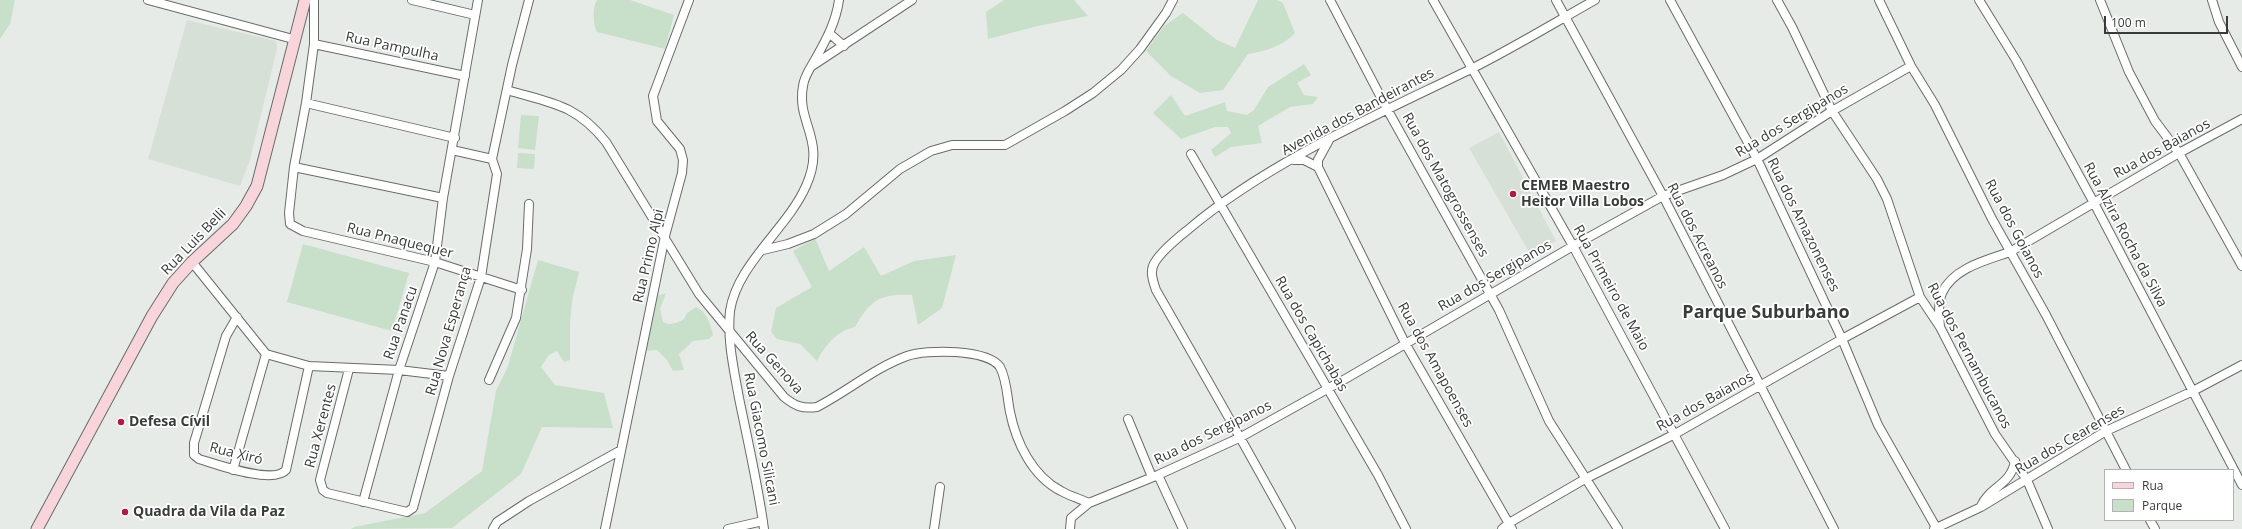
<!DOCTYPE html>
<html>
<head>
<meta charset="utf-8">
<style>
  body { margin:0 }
  #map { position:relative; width:2242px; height:529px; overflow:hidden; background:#e7ebe7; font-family:"Open Sans",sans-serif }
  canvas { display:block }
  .legend { position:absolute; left:2104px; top:469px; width:130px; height:52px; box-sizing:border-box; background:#fff; border:1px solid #b0b1b0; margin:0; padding:5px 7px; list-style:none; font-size:12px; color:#393b3a }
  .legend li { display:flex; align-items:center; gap:8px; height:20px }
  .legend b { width:20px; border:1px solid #b0b1b0 }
  .scale { position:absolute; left:2104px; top:16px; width:124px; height:18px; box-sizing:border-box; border:2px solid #393b3a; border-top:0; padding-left:5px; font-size:12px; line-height:14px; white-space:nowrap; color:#393b3a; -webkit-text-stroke:3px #fff; paint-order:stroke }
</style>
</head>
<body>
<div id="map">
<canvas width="2242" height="529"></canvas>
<ul class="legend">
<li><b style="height:5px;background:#f8d5db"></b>Rua</li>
<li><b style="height:11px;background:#c8dfc9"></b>Parque</li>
</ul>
<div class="scale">100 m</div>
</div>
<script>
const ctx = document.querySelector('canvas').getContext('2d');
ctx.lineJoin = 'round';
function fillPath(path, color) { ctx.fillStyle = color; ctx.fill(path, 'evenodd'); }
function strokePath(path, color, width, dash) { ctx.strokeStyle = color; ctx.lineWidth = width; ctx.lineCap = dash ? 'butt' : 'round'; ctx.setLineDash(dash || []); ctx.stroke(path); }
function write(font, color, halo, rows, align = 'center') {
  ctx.font = font + ' "Open Sans",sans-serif'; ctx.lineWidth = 3.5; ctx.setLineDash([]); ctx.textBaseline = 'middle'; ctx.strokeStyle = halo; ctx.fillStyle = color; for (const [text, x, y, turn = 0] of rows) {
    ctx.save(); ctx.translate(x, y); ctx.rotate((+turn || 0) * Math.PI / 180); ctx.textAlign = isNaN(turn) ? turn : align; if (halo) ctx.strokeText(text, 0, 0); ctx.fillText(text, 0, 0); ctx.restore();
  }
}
fillPath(new Path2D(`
  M187,20L276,41L277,49L250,160L240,186L148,159Z
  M1499,132L1556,241L1530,254L1469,148Z`), '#d7e0d7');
fillPath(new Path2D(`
  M0,0H15L10,24L0,39Z
  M597,0H630L674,15L665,49L597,32C593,24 592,8 597,0Z
  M1004,0H1074L1088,16L1038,26L988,39L986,12Z
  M1258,0H1277L1283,3L1295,33C1283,46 1266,51 1248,54L1223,90L1200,93L1171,76L1146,51L1164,26L1183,13L1217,40L1235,48Z
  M1304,64L1311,75L1297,83L1304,95L1318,97L1313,104L1290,107L1258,126L1262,143L1231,147L1215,157L1211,150L1231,133L1228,127H1215L1181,139L1153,113L1171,95L1185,116L1225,102L1227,111L1247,115L1254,110L1268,87Z
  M521,115L539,116L535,150L518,148Z
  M518,153L535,154L534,169L517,168Z
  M815,238L829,271L864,247L881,276L914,261L956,255L942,308L918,325L912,295C881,293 870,300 855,327C837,330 825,346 817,361L800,344L777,339L771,332L776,308L812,287L793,251Z
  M303,244L409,273L392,331L287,302Z
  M538,260L579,272L572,301L570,324V360L564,362L557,351L549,355L541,367L555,385L604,393L613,428L542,427L521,474L452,528L351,529L354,527L425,513L482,471L496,391L508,366Z
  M666,293L660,309L663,322C671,326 677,323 684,319L687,313L696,307C707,312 710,323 713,335L709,339L693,341L679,354L684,370L673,371L667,360L657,350L645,351L654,297Z`), '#c8dfc9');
const street = new Path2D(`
  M148,0L293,39
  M314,0V44L306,103L294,167L289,213L290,224L303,231L435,262L522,290
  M412,0L475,15
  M1330,0L1387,109L1499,310L1549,421L1618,529
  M1433,0L1573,246L1725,529
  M1556,0L1663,196L1834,529
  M1670,0L1757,159L1842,339L1878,425L1937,529
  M1777,0L1792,27L1832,111L1877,179L1887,199L1920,297L1940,327L1995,434L2027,480L2048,529
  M1879,0L1911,66L1935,105L1992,219L2046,315L2126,470
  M1979,0L2016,60L2094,203L2242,485
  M2100,0L2129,72L2155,121L2179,153L2242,266
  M2212,0L2219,22L2242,67
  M829,33L844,46
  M314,44L465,76
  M812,66L912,0
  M507,90C551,103 576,104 606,142L699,294L784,397C795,406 802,409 817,407C848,391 874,368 907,356C926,349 988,349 1000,367C1007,380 1007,397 1010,412C1016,442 1032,476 1061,491C1070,496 1080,499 1089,503
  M306,103L455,138
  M452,150L492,159
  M1191,154L1378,475L1406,529
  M1294,160H1304L1318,167V160L1329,140
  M294,167L443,198
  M1318,167L1405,343L1512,529
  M763,250L788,244L814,234L846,214L900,169L931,151L952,145H1005L1065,111L1093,93L1121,70L1140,49L1166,13L1173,0
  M192,262L266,354L309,366L399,370L449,376
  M237,317L226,336L194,443V455L199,459C216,464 273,485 286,470L309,366
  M1940,327C1939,315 1938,303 1942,293C1953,268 1987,260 2010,252L2179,153L2242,119
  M349,369L320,480L323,490L327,493L407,512L413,508L449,376L481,277L497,174L492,159L512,65L529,0
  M489,380L516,318L527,249L529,204
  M1128,419L1152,477
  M233,470L266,354
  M1158,475L1183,529
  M363,502L399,370L435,262L443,198L478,0
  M1981,506C1990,486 2011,485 2015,461
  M2150,520L2155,529
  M493,529L497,522L529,501L621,450
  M605,529L665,236L682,173L683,160L680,149L657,121L653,96L689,0
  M728,529L763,521
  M764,529C758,485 748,442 739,398C734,370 727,340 730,311C737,264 787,229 806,186C827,139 796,124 803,86C804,76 811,67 816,58C826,40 836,22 839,0
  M934,529L940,487
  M1070,529L1071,518L1089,503L1158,475L1241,437L1347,378L1573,246L1663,196L1723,175L1757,159L1832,111L1911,66
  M1291,529C1247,449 1202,370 1156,290C1153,281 1149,271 1155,262C1163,249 1179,237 1190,228C1270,161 1377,115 1471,69C1513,48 1554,23 1595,0
  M1502,529L1509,523L1585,479L1675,434L1842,339L1920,297
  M1934,529L1981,507L2106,431L2193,391L2242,365`);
const secondary = new Path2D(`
  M37,529L152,316L173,283L192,262L233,224L246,206L257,186L305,0`);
strokePath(street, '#696c69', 10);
strokePath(secondary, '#696c69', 13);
strokePath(street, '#fff', 8);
strokePath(secondary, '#f8d5db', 11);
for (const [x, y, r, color] of [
  [1513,194,4,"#ae1b45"],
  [121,422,4,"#ae1b45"],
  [125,512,4,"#ae1b45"]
]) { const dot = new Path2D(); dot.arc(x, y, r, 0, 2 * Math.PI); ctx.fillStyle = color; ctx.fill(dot); strokePath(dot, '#fff', 1.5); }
write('14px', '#393b3a', '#fff', [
  ["Rua Pampulha",392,47,12],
  ["Avenida dos Bandeirantes",1358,112,-28],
  ["Rua dos Sergipanos",1792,121,-31],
  ["Rua dos Baianos",2162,149,-29],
  ["Rua dos Matogrossenses",1445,185,61],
  ["Rua dos Amazonenses",1803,225,64],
  ["Rua dos Goianos",2014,229,62],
  ["Rua Alzira Rocha da Silva",2125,235,62],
  ["Rua dos Acreanos",1697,236,63],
  ["Rua Pnaquequer",400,241,14],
  ["Rua Luis Belli",194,242,-46],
  ["Rua Primo Alpi",649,256,-77],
  ["Rua dos Sergipanos",1495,276,-30],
  ["Rua Primeiro de Maio",1611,288,61],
  ["Rua Panacu",401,323,-71],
  ["Rua Nova Esperança",449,331,-74],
  ["Rua dos Capichabas",1311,334,60],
  ["Rua dos Pernambucanos",1969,356,62],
  ["Rua Genova",774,363,48],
  ["Rua dos Amapoenses",1435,365,61],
  ["Rua dos Baianos",1705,402,-29],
  ["Rua Xerentes",321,426,-75],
  ["Rua dos Sergipanos",1213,433,-26],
  ["Rua Giacomo Silicani",761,439,79],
  ["Rua dos Cearenses",2070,440,-30],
  ["Rua Xiró",236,454,14]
]);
write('bold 14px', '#393b3a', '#fff', [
  ["CEMEB Maestro",1521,186],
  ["Heitor Villa Lobos",1521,202],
  ["Defesa Cívil",129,422],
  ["Quadra da Vila da Paz",133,512]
], 'left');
write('bold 18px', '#393b3a', '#fff', [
  ["Parque Suburbano",1766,313]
]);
</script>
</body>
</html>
